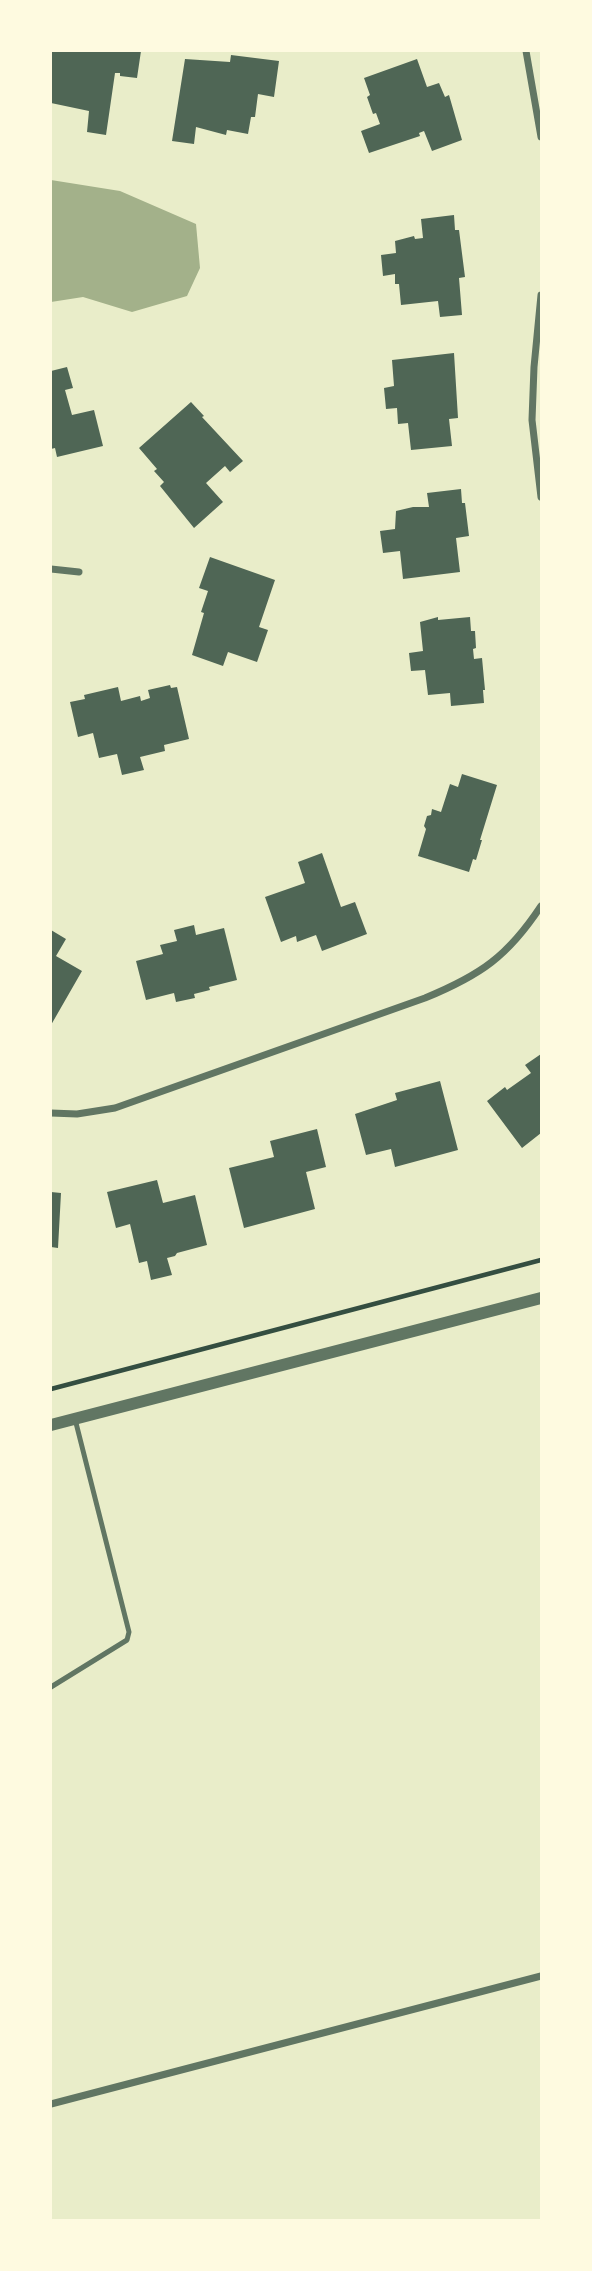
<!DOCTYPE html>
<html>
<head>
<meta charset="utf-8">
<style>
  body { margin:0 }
  #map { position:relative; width:592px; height:2271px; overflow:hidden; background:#e9edc9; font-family:Commissioner,sans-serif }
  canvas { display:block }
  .frame { position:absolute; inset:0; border:52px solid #fefae0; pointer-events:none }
</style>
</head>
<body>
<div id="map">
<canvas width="592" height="2271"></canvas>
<div class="frame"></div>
</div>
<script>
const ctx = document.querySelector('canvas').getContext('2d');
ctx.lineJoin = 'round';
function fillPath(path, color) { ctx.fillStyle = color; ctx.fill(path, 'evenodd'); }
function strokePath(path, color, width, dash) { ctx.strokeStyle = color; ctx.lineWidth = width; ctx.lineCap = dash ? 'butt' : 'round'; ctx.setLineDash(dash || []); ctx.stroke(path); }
fillPath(new Path2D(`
  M51,180L120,191L196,224L200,268L187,296L132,312L83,297L51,302Z`), '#a3b18a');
fillPath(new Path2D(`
  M51,51H141L137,78L120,76V73H115L106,135L87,132L89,111L51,103Z
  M231,55L279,61L274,97L258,94L255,117H251L248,134L227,130L226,135L196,127L194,144L172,141L185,59L230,62Z
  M417,59L427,87L439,83L445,97L449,95L462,140L432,151L424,131L419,133L420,136L369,153L361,131L380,124L376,113L373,114L367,97L370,95L364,78Z
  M454,215L455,230H459L465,277L459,278L462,315L440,317L438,301L401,305L399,284H395V274L383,276L381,255L396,253L395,241L414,236L415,239L423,238L421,219Z
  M454,353L458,418L449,419L452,446L411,450L408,423L398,424L397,408L386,409L384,388L394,386L392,360Z
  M67,367L73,388L65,390L72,415L94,410L103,446L57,457L55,448L51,449V371Z
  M191,402L204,416L202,417L243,461L230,472L225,466L206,483L223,502L194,528L160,486L164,482L154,471L157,469L139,448Z
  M461,489L462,503H465L469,536L456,538L460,572L403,579L400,551L383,553L380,531L395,529L396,511L413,507H429L427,493Z
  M210,557L275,580L259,627L268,630L257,662L228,652L223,666L192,655L204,613L201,612L208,591L199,588Z
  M438,617V620L470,617L471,631H475L476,648L473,649L474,659L482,658L485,690H483L484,703L451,706L450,693L428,695L425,670L411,671L409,653L423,651L420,622Z
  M170,685L171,688L177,687L189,739L164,745L165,751L140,757L144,770L122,775L117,754L99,758L93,733L78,737L70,702L85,699L84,695L118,687L121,701L140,696L141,701L150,698L148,690Z
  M462,774L497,785L480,840H482L476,860L473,859L469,872L418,856L426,829L424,826L427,816L431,815L432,809L441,812L450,784L458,787Z
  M322,853L341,907L355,902L367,934L322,951L316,935L297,942L296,936L281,942L265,897L305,883L298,862Z
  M194,925L196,935L224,928L237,980L209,987L210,990L194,994L195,998L176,1002L174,993L146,1000L136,961L163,954L160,945L177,941L174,930Z
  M51,930L66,939L56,956L82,971L51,1025Z
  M541,1054V1133L522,1148L487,1101L505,1087L507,1090L531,1073L525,1065Z
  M440,1081L458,1150L395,1167L391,1149L366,1155L355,1114L397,1100L395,1093Z
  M317,1129L326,1167L306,1172L315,1209L244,1228L229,1168L274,1157L270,1141Z
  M157,1180L163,1203L195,1195L207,1245L177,1253L175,1256L167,1258L172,1275L151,1280L147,1261L139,1263L130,1224L116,1228L107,1192Z
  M51,1192L61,1193L58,1248L51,1247Z`), '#4f6655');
strokePath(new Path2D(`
  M51,1389L541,1260`), '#344e41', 4.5);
strokePath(new Path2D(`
  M51,1687L127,1640L129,1632L75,1419`), '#617663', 5);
strokePath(new Path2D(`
  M526,51L541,137
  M541,295L534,367L532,420L541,497
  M51,569L79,572
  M51,1113L77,1114L115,1108L425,998C481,975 508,956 541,906
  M51,2104L541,1976`), '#617663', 7);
strokePath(new Path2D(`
  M51,1425L541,1298`), '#617663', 12);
</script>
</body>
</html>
